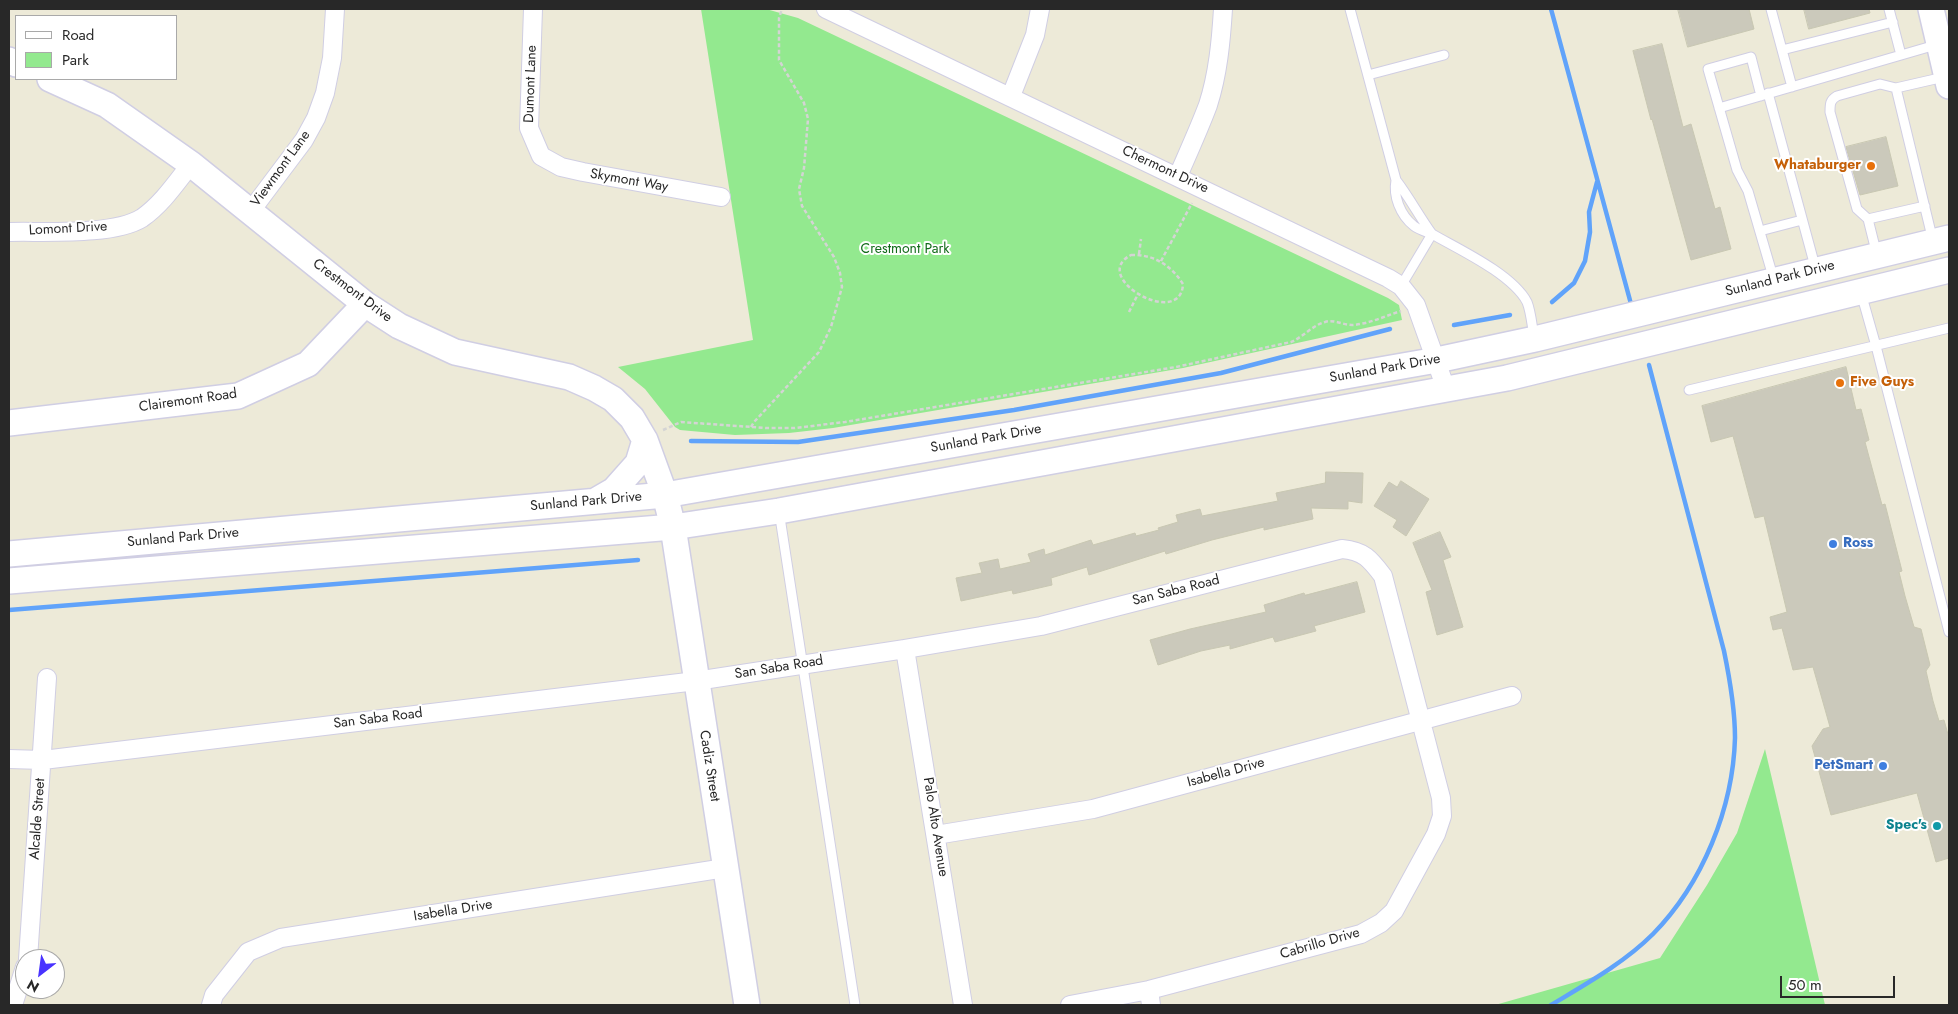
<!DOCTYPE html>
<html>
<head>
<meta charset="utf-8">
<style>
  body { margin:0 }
  #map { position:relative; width:1958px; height:1014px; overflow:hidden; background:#edead8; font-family:Jost,sans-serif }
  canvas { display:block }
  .frame { position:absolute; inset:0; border:10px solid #282828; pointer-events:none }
  .legend { position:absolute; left:15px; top:15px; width:162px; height:65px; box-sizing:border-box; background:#fff; border:1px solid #a9a9a9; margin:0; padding:6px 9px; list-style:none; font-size:15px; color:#282828 }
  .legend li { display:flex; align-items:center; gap:10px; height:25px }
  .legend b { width:25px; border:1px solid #a9a9a9 }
  .north { position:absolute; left:15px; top:949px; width:50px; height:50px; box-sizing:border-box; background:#fff; border:1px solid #a9a9a9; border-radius:50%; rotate:210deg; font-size:14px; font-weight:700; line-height:20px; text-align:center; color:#282828 }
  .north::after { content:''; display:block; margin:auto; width:18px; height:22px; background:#4933ff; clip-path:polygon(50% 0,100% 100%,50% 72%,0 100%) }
  .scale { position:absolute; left:1780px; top:976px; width:115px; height:22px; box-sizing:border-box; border:2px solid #282828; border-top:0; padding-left:6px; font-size:15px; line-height:18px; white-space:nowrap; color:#282828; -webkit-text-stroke:4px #fff; paint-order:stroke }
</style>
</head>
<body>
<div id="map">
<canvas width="1958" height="1014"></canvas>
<div class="frame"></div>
<ul class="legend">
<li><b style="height:6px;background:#fff"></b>Road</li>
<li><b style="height:14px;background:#93e98f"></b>Park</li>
</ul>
<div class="north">N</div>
<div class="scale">50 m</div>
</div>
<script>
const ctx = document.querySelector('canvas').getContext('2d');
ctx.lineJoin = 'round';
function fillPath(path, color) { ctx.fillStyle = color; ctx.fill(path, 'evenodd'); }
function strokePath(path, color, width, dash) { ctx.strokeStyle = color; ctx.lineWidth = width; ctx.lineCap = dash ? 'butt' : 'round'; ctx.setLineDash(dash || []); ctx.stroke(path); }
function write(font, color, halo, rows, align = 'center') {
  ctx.font = font + ' Jost,sans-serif'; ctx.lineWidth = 4; ctx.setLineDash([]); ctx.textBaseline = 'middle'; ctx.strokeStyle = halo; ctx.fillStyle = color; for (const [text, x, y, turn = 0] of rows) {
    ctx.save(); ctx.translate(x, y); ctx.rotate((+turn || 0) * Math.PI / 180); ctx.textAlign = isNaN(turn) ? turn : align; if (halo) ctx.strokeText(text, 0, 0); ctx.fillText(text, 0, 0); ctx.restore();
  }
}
fillPath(new Path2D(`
  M701,9H766L798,18L1388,298L1399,305L1402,320L1183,368L833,428L789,433L735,435L680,430L675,427L645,389L618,367L753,340Z
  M1765,749L1825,1005H1495L1660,958L1707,885L1737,833Z`), '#93e98f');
strokePath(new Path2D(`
  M1551,9L1631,304
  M1552,302L1574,283L1585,261L1590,232L1589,212L1597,182
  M1454,325L1510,315
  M691,441L798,442L1014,410L1221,373L1390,329
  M9,610L638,560
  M1551,1005C1586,984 1624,963 1653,934C1703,883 1733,808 1735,738C1735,709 1730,680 1724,651L1649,365`), '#60a3fa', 4.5);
const building = new Path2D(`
  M1678,9H1749L1754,29L1688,47Z
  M1804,9H1869L1870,13L1809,29Z
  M1662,44L1683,127L1691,124L1715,209L1720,207L1731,249L1691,260L1652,119L1651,120L1633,51Z
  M1886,137L1898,186L1860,195L1846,147Z
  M1846,367L1856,410L1861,409L1869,440L1865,442L1882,505L1885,504L1902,571L1899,572L1905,596L1914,627L1921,629L1930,665L1926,671L1933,701L1939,721L1944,720L1949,738V858L1936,862L1917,793L1831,815L1812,746L1823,729L1830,727L1813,667L1793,670L1782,628L1773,630L1770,617L1787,612L1764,516L1755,518L1733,436L1711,442L1702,406Z
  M1326,472L1363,473L1362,503L1348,501V509L1311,508L1313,519L1264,530V527L1212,540L1166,554L1165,551L1089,575L1087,567L1051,578L1052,585L1013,594L1012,590L961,601L956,578L982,573L979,563L998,559L1000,569L1031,562L1028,554L1044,549L1045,555L1091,540L1093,545L1135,533L1136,536L1159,530L1158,528L1178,522L1176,515L1200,509L1202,516L1278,501L1276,493L1325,483Z
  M1401,481L1429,499L1406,536L1393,527L1397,520L1374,506L1389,482L1397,487Z
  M1440,532L1451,557L1443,560L1463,627L1437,635L1426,592L1432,590L1413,543Z
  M1357,582L1365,612L1314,626L1316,631L1275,642L1273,637L1230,649V645L1201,651L1158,665L1150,640L1190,629L1266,612L1264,605L1304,593L1305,595Z`);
fillPath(building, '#cbc9bb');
strokePath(building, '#c8c7b2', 1);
const lane = new Path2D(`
  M1350,9L1396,180
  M1771,9L1792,87
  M1889,9L1901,55
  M1782,50L1893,22
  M1368,75L1444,55
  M1768,93L1816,270
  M1761,96L1751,57L1708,69L1737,170L1748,191L1774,280
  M1719,108L1939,44
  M1396,180C1409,197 1419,216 1432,234C1427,232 1419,230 1414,226C1400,215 1393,196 1396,180Z
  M1868,219L1857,209L1830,112C1830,104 1830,100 1837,96L1880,84L1896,88
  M1760,231L1802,220
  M1933,241L1896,88L1944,77
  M1877,255L1868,219L1925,206
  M1401,286L1432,234C1460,250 1512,274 1527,302C1531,312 1532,326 1534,336
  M1861,293L1876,346L1949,632
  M1689,390L1949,328
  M779,511L855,1005`);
const street = new Path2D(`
  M533,9L529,128L541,156L561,167L583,172L721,197
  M826,9L1388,278L1401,286L1416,305L1446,389
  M1011,96L1035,35L1040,9
  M1178,176C1188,153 1199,129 1208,105C1218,74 1221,41 1223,9
  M250,212L304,140L316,118L325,93L332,58L335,9
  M9,232C44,231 113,236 142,218C162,204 176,183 191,164
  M905,649L963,1005
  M9,759L43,760L696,681L905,649L1041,626L1342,549C1364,551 1370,559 1383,576L1441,798L1442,816L1436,834L1394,911L1381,923L1361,934L1149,990L1070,1005
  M936,835L1093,809L1512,696
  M28,959L47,678
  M1149,990L1151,1005
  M13,1005L25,967
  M211,1005L214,995L248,952L281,938L725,868`);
const secondary = new Path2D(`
  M1931,9L1949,86
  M9,60L16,64
  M50,79L107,105L191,164L365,304L399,326L455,352L569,377L594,388L613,399L632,418L645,440L665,495L673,527L747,1005
  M9,423L238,396L308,364L365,304
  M595,501L614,490L638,463L645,440
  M9,554L665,495L1437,360L1535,339L1949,238
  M9,581L673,527L779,511L1507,378L1949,270`);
strokePath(lane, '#d0cee3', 11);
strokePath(street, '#d0cee3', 20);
strokePath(secondary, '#d0cee3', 28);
strokePath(new Path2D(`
  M1139,254L1141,239
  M1131,255C1153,254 1171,265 1183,284C1181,330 1088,277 1131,255Z
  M1161,261L1192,203
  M1129,312L1138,294
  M751,427L754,422L819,352L831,327L842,287L840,273L834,257L802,206L799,189L804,168L808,119L804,103L779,60V18L782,9
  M663,430L681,422L766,428H795L845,422L1176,367L1291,342C1303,337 1313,325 1325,322C1334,319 1343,325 1352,325C1369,324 1385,316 1401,311`), '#d4d4d4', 2.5, [4, 2.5]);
strokePath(lane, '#fff', 9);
strokePath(street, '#fff', 18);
strokePath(secondary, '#fff', 25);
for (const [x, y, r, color] of [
  [1871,166,5,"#e8710a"],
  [1840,383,5,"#e8710a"],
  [1833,544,5,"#3f7fe0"],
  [1883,766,5,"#3f7fe0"],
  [1937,826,5,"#0f9aa8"]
]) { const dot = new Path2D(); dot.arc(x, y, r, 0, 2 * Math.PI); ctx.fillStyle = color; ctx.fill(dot); strokePath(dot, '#fff', 2); }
write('14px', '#282828', '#fff', [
  ["Dumont Lane",531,84,-88],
  ["Viewmont Lane",281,169,-54],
  ["Chermont Drive",1165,170,25],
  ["Skymont Way",629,181,10],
  ["Lomont Drive",68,229,-3],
  ["Sunland Park Drive",1780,279,-14],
  ["Crestmont Drive",352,291,37],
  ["Sunland Park Drive",1385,369,-10],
  ["Clairemont Road",188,401,-8],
  ["Sunland Park Drive",986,439,-10],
  ["Sunland Park Drive",586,502,-5],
  ["Sunland Park Drive",183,538,-5],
  ["San Saba Road",1176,591,-14],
  ["San Saba Road",779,668,-9],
  ["San Saba Road",378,719,-7],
  ["Cadiz Street",709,766,81],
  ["Isabella Drive",1226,773,-15],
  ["Alcalde Street",38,819,-86],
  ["Palo Alto Avenue",935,827,81],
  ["Isabella Drive",453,911,-9],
  ["Cabrillo Drive",1320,944,-16]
]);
write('bold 14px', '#c56008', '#fff', [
  ["Whataburger",1861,166],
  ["Five Guys",1850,383,"left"]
], 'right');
write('14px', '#126c1a', '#fff', [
  ["Crestmont Park",905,250]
]);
write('bold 14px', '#366cbe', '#fff', [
  ["Ross",1843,544],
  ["PetSmart",1873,766,"right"]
], 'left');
write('bold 14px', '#0d838f', '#fff', [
  ["Spec's",1927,826]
], 'right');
</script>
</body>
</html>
